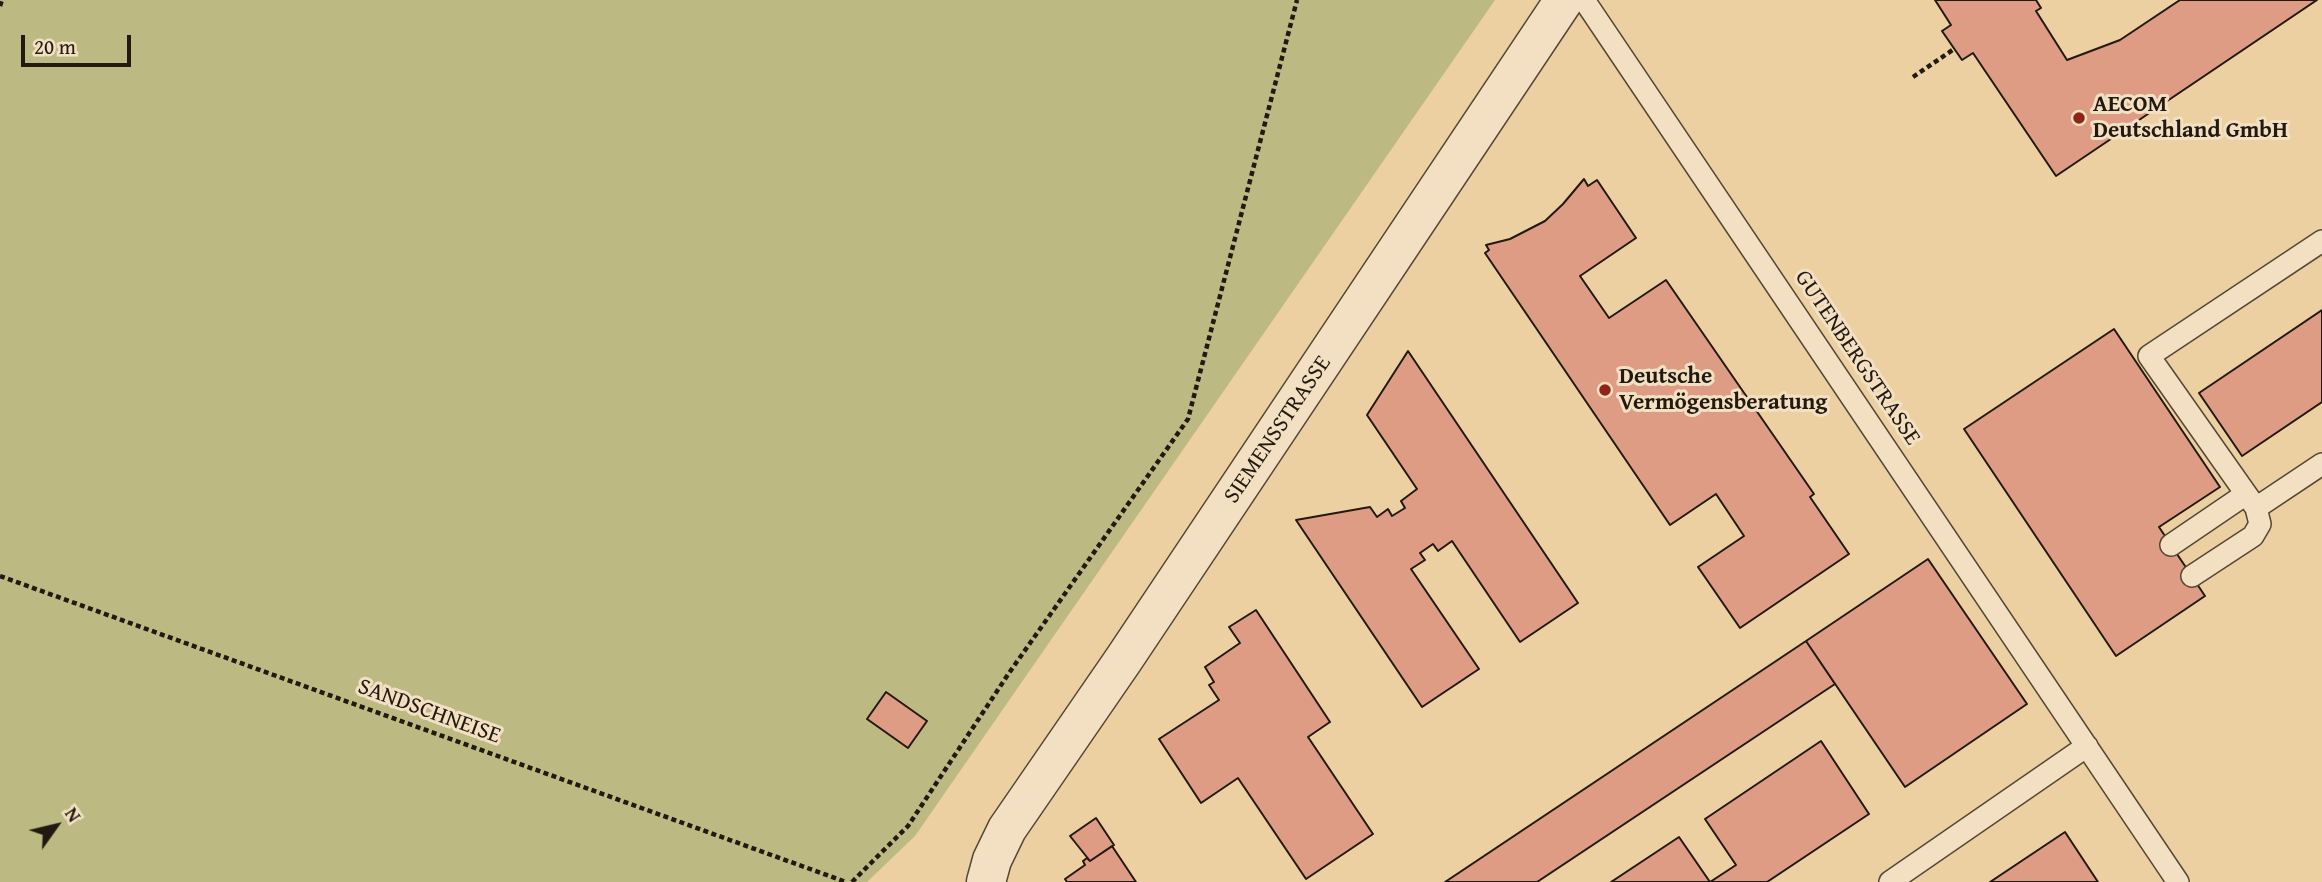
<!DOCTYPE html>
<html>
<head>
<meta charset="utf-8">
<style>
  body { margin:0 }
  #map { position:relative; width:2322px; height:882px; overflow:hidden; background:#ecd0a2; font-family:"Gentium Book Plus",serif }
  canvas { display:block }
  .north { position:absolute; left:21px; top:791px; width:70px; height:70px; -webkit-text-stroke:5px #f3e0c3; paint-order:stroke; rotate:56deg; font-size:19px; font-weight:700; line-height:28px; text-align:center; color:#221a10 }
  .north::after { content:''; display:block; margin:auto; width:24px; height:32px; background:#221a10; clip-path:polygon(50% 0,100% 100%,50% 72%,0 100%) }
  .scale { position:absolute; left:21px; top:35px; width:110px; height:32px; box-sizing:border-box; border:4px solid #221a10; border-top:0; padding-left:9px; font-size:21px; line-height:24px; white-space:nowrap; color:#221a10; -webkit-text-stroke:5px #f3e0c3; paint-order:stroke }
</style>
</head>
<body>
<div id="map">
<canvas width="2322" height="882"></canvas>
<div class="north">N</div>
<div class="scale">20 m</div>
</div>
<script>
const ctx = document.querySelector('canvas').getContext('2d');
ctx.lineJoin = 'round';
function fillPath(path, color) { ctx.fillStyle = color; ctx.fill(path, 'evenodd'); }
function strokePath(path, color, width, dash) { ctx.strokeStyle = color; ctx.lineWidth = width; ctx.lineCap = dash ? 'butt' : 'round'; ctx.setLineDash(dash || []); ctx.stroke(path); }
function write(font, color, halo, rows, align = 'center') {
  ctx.font = font + ' "Gentium Book Plus",serif'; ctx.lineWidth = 6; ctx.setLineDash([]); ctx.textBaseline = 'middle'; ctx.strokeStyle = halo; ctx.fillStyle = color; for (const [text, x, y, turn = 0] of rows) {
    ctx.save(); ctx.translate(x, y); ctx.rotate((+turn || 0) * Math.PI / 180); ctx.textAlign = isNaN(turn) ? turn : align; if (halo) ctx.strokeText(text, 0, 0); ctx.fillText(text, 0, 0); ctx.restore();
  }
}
fillPath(new Path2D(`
  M0,0H1495L915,836L867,882H0Z`), '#bcba82');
const building = new Path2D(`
  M1935,0H2036L2041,8L2036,11L2067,60L2120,40L2180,0H2317L2056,176L1973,53L1962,60L1942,31L1951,25Z
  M1584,179L1588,186L1597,180L1636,238L1580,276L1609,318L1666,280L1814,494L1810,497L1849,554L1740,628L1698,567L1744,536L1716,494L1670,525L1485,253L1489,250L1486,245L1510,239L1545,221L1563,204Z
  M2322,310V402L2242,456L2199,393Z
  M2114,329L2220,487L2159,527L2205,596L2116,656L1964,429Z
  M1408,351L1578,603L1520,642L1452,541L1438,551L1433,544L1420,553L1425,560L1411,569L1479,669L1422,707L1296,520L1370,507L1377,517L1388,509L1392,516L1405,508L1401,501L1417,489L1367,415Z
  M1928,559L2027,704L1905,787L1806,641Z
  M1256,610L1330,722L1308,737L1373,834L1306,879L1238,778L1201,803L1159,739L1219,700L1209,685L1214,682L1205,667L1240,643L1229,627Z
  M1806,641L1835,684L1537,882H1445Z
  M886,692L927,721L908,748L867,719Z
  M1821,741L1869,814L1767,882H1710L1736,865L1705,819Z
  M1096,818L1114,845L1090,861L1070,836Z
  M2065,832L2098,882H1990Z
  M1679,837L1710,882H1611Z
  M1112,846L1136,882H1067L1065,879L1085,865L1083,861L1087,858L1090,861Z`);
fillPath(building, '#df9c85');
strokePath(building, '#221a10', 2);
const service = new Path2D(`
  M1584,0L2178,882
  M2256,508L2322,464
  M2171,545L2246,494
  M2192,576L2253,536L2260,524L2256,508L2149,356L2322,241
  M1890,882L2087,746`);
const tertiary = new Path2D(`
  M986,882L992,860L1007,829L1124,659L1564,0`);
strokePath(service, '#544834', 24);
strokePath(tertiary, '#544834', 41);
strokePath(new Path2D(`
  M0,6L2,0
  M1913,77L1954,49
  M0,576L846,882
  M852,882L908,826L1009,673L1188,419L1297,0`), '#221a10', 4.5, [5, 3.5]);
strokePath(service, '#f3e0c3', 21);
strokePath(tertiary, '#f3e0c3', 38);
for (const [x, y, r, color] of [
  [2079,118,7,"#8f2418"],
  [1605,390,7,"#8f2418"]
]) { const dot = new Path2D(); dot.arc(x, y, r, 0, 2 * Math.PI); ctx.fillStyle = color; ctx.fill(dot); strokePath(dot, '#f3e0c3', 2.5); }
write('bold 23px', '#221a10', '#f3e0c3', [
  ["AECOM",2093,105],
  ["Deutschland GmbH",2093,131],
  ["Deutsche",1619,377],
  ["Vermögensberatung",1619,403]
], 'left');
write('23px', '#221a10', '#f3e0c3', [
  ["GUTENBERGSTRASSE",1857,358,56],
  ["SIEMENSSTRASSE",1278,430,-56],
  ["SANDSCHNEISE",429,712,20]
]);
</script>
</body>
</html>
